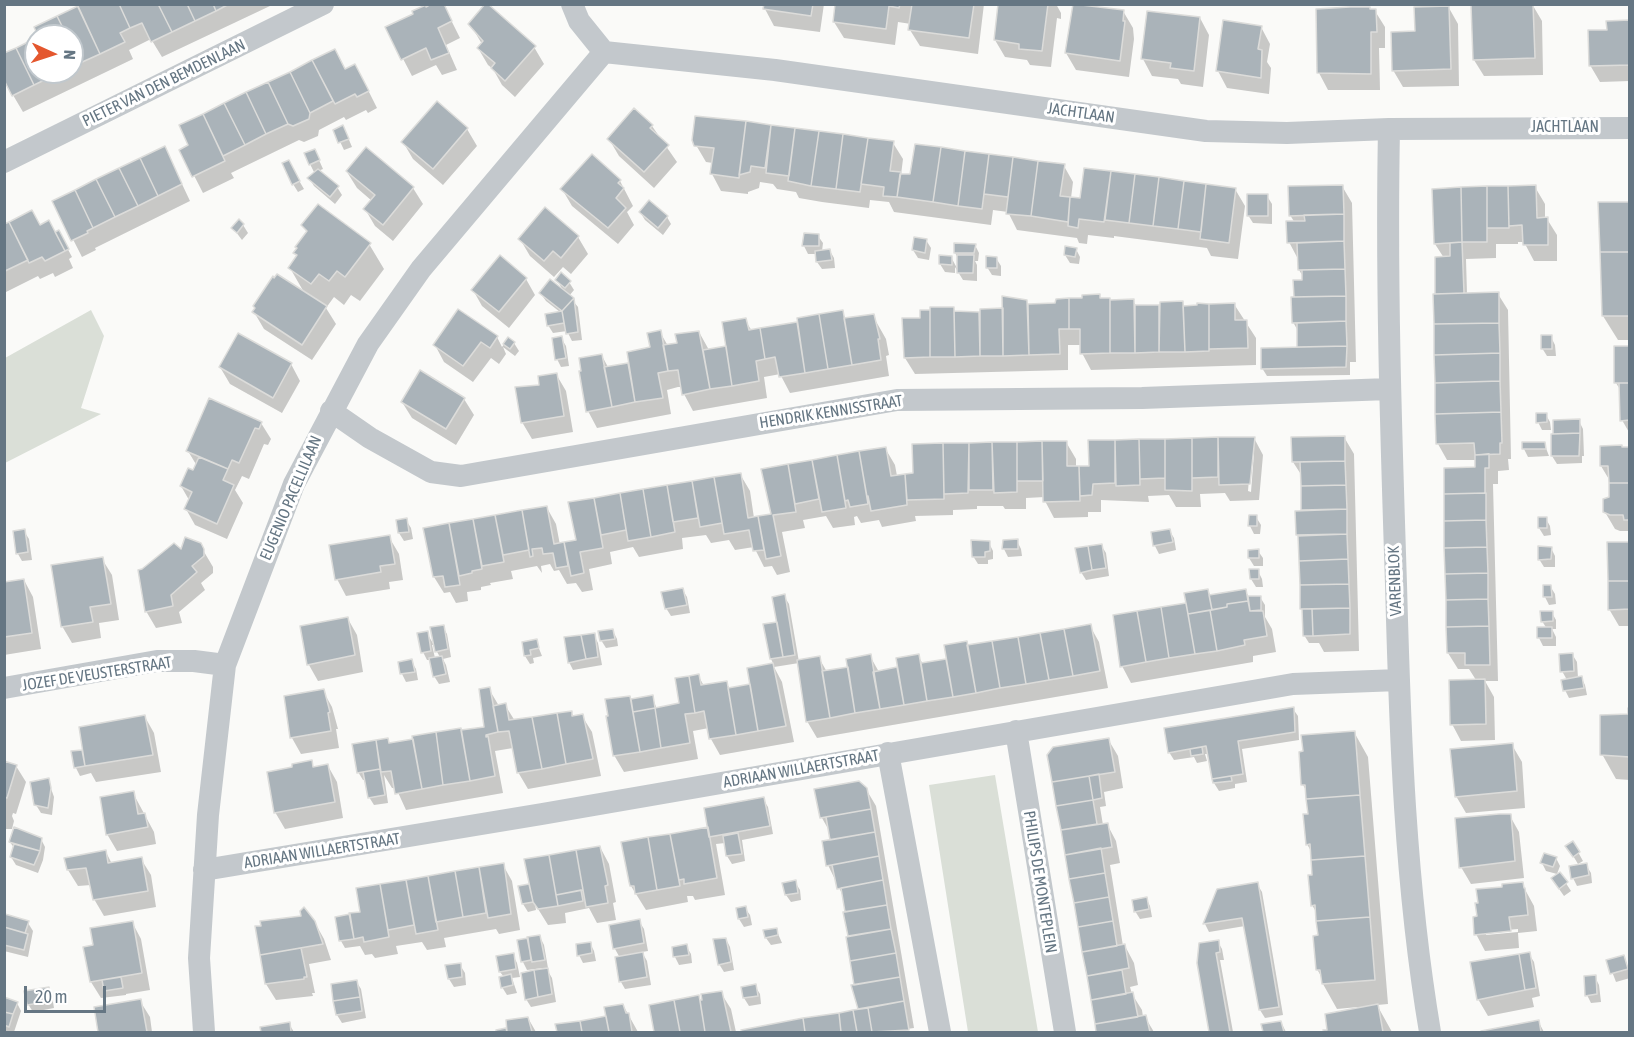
<!DOCTYPE html>
<html>
<head>
<meta charset="utf-8">
<style>
  body { margin:0 }
  #map { position:relative; width:1634px; height:1037px; overflow:hidden; background:#fafaf8; font-family:"Asap Condensed",sans-serif }
  canvas { display:block }
  .frame { position:absolute; inset:0; border:6px solid #657683; pointer-events:none }
  .north { position:absolute; left:24px; top:24px; width:60px; height:60px; box-sizing:border-box; background:#fff; border:2px solid #c1c8cd; border-radius:50%; rotate:93deg; font-size:16px; font-weight:700; line-height:24px; text-align:center; color:#657683 }
  .north::after { content:''; display:block; margin:auto; width:21px; height:27px; background:#e4572e; clip-path:polygon(50% 0,100% 100%,50% 72%,0 100%) }
  .scale { position:absolute; left:24px; top:986px; width:82px; height:27px; box-sizing:border-box; border:3px solid #657683; border-top:0; padding-left:8px; font-size:18px; line-height:21px; white-space:nowrap; color:#657683; -webkit-text-stroke:4px #fff; paint-order:stroke }
</style>
</head>
<body>
<div id="map">
<canvas width="1634" height="1037"></canvas>
<div class="frame"></div>
<div class="north">N</div>
<div class="scale">20 m</div>
</div>
<script>
const ctx = document.querySelector('canvas').getContext('2d');
ctx.lineJoin = 'round';
function fillPath(path, color) { ctx.fillStyle = color; ctx.fill(path, 'evenodd'); }
function strokePath(path, color, width, dash) { ctx.strokeStyle = color; ctx.lineWidth = width; ctx.lineCap = dash ? 'butt' : 'round'; ctx.setLineDash(dash || []); ctx.stroke(path); }
function write(font, color, halo, rows, align = 'center') {
  ctx.font = font + ' "Asap Condensed",sans-serif'; ctx.lineWidth = 6; ctx.setLineDash([]); ctx.textBaseline = 'middle'; ctx.strokeStyle = halo; ctx.fillStyle = color; for (const [text, x, y, turn = 0] of rows) {
    ctx.save(); ctx.translate(x, y); ctx.rotate((+turn || 0) * Math.PI / 180); ctx.textAlign = isNaN(turn) ? turn : align; if (halo) ctx.strokeText(text, 0, 0); ctx.fillText(text, 0, 0); ctx.restore();
  }
}
fillPath(new Path2D(`
  M91,310L104,336L81,408L101,414L5,463V358Z
  M995,775L1038,1032H968L929,785Z`), '#dadfd7');
fillPath(new Path2D(`
  M83,4H269L270,6L162,57L151,39L129,50L133,59L23,112L13,95L36,40V72H72V36H40L36,27Z
  M765,4H824L820,32L774,26L765,9Z
  M837,4H984L978,54L920,46L910,30L911,24L898,22L895,45L844,38L834,22Z
  M1000,4H1056L1061,13V19L1057,18L1051,67L1030,65L1027,60L1005,57L995,40Z
  M1532,4L1542,21L1543,75L1484,76L1474,60Z
  M1449,8L1458,24L1459,86L1403,87L1393,70L1416,33Z
  M1370,10L1375,11L1385,27V48H1379L1380,90H1328L1319,73Z
  M1123,11L1133,28L1134,39L1129,77L1076,70L1066,53Z
  M450,18L460,38L446,45L457,70L442,75L436,65L412,76L387,28Z
  M1200,18L1209,35L1203,87L1181,84L1178,79L1152,76L1143,59Z
  M1630,22V81L1600,82L1590,65L1608,31Z
  M470,24L534,47L544,64L515,97L502,85L493,69L488,65L478,48L482,44Z
  M1261,27L1270,44L1267,62L1271,68L1269,94L1227,88L1218,71Z
  M334,51L345,70L364,82L377,108L368,113L366,110L346,120L344,117L319,130L318,136L304,142L299,140L231,173L234,178L203,193L181,150L190,146L181,126Z
  M437,103L467,129L477,146L443,185L413,159L403,142Z
  M719,119L893,143L903,159L901,175L912,176L916,146L1064,166L1073,182L1071,198L1081,200L1085,169L1235,189L1245,206L1238,259L1211,256L1207,248L1114,236V238L1088,235L1087,244L1079,243L1077,238L1017,230L1008,212L993,210L991,225L894,212L889,202L870,200L869,208L822,202L799,198L796,192L777,189L773,184L760,182L759,188L748,192V194L721,191L712,174L713,163L706,162L696,145Z
  M652,126L677,162L654,188L619,156L609,139Z
  M335,131L347,135L352,147L344,150Z
  M165,148L190,201L95,248L96,250L82,257L54,202Z
  M315,151L323,169L318,171L337,187L342,195L335,204L314,186L309,178L315,174L310,164Z
  M288,162L304,189L298,192L293,184Z
  M347,172L413,188L423,204L393,241L375,226L365,209L372,201L357,188Z
  M620,181L633,206L627,212L634,225L618,244L572,206L562,189Z
  M1342,186L1352,203L1356,362H1350V375L1267,376L1262,368L1299,348L1298,331L1293,322L1295,298L1304,281V278L1299,270L1298,259L1289,242L1295,223L1290,215Z
  M1535,187L1545,204V219H1547L1557,235V261H1534L1524,242H1518V244H1496V258L1466,259L1467,294H1498L1508,310L1511,459H1508L1509,470L1498,471V484H1493L1498,681H1485L1494,697L1495,740L1461,741L1452,724L1476,680L1469,669H1458L1448,653L1446,469L1477,468V460H1447L1438,444L1437,295L1444,258L1435,244L1434,190Z
  M1267,196L1272,204V224L1253,223L1248,215Z
  M1630,203V340H1618L1603,316Z
  M545,210L578,237L588,254L571,274L563,267L554,277L530,256L520,239Z
  M640,212L667,217L671,224L663,235L645,220Z
  M243,225L248,233L242,240L233,228Z
  M303,225L369,244L384,269L360,301L351,295L344,305L334,297L326,308L336,324L312,360L264,329L254,312L305,294L290,268L297,257L295,253L307,233Z
  M4,226L40,227L55,233L63,240L72,257L69,259L73,268L55,277L53,273L40,279L38,276L4,293Z
  M818,236L823,243L822,251H830L834,258L835,268L822,269L817,262V254H808L804,246Z
  M926,240L931,248L929,260L918,258L913,250Z
  M975,245L979,253L978,261H975L977,265V281L963,280L955,267V273L945,272L940,264L951,257L958,270V258L955,253Z
  M1076,249L1080,257L1079,264L1070,263L1065,255Z
  M996,258L1001,266V276L992,275L987,267Z
  M526,279L535,295L509,328L482,306L473,290Z
  M557,280L569,282L574,290L569,296L578,307L582,340L572,341L567,331L553,333L548,325L560,312L546,301L541,294L564,292Z
  M1099,296L1101,299H1110L1111,301H1133L1137,307H1161L1182,303L1185,307L1234,304L1256,338V365L1091,370L1082,353V345H1068V370L915,374L905,358L921,319L953,308L955,312L981,313L1004,309L1026,301L1029,305H1057Z
  M842,312L846,319L873,316L886,339L889,355L886,356L889,376L790,393L780,374L775,375L764,377L767,398L693,411L684,394L682,387H678L667,390L671,414L597,428L588,411L602,356L608,367L630,364L651,349L660,332L668,346L679,344L699,332L709,350L728,347L745,320L752,331L799,323Z
  M497,337L502,347L508,339L514,343L519,351L515,356L503,347L506,354L499,364L491,358L473,382L444,362L435,345Z
  M1551,337L1555,345L1556,356H1547L1542,348Z
  M561,338L566,346L569,366L561,367L557,359Z
  M1630,347V434L1622,420L1621,391L1616,383Z
  M291,364L300,381L282,413L230,384L220,367Z
  M556,374L566,391L573,432L532,439L522,422L541,386Z
  M464,399L474,415L456,445L412,418L402,402Z
  M1546,415L1550,422L1551,430H1542L1538,422Z
  M1579,421L1583,429L1584,456H1582V463L1557,464L1552,456Z
  M261,423L271,439L268,445L264,444L249,479L242,476L235,490L243,503L227,539L195,525L186,509L189,500L181,486L194,472L197,466L188,451Z
  M1344,437L1354,454L1359,651L1324,652L1319,643H1309L1304,635L1297,512H1303L1302,476L1293,462V439Z
  M1254,438L1263,455L1259,500L1230,501L1225,493L1200,494L1201,507H1176L1169,495L1148,496L1149,502L1101,500V512H1088V517L1054,518L1045,501V497L1026,498V509H1005L1003,506H977V509L953,510V515L915,516L916,521L882,527L879,520L861,523L857,516L854,517L855,525L833,528L826,516L803,520L805,528L782,532L790,572L777,575L772,566L764,567L754,547L735,550L729,540L711,543L706,535L682,538L683,549L639,557L633,547L610,552L612,564L589,569L593,590L582,592L576,583L567,584L559,570L554,571L550,564L541,566L542,573L537,566L511,571L513,579L490,583L491,585L481,587V590L467,592L468,601L456,603L450,592L444,593L434,577L425,529L547,508L556,524L560,545L577,541L570,503L740,474L750,491L754,518L773,515L763,470L885,448L895,465L897,476L915,475L914,446L1066,442L1076,459V467H1090V441ZM1251,453H1254L1251,492L1248,491Z
  M1544,443L1549,456L1528,457L1524,449Z
  M1630,448V531H1620L1615,529L1605,512L1610,498V481L1601,466Z
  M1256,517L1261,525L1260,534H1254L1250,526Z
  M1546,519L1550,526L1551,535L1544,536L1539,528Z
  M406,520L411,528L413,539L404,541L399,533Z
  M1169,530L1174,538L1176,550L1159,554L1155,546L1152,533Z
  M24,531L29,539L32,560L22,561L18,554Z
  M389,537L399,554L403,580L389,582L390,589L346,596L337,579Z
  M1017,541L1021,549L1022,556L1008,557L1004,549Z
  M989,543L993,551V559L988,560V564H978L973,556Z
  M1630,543V626H1619L1609,609Z
  M200,545L213,567V573L201,583L205,590L179,612L182,623L156,628L146,611L182,552Z
  M1101,545L1106,553L1109,576L1086,580L1081,572Z
  M1551,548L1555,556V567H1544L1539,559Z
  M1249,551H1258L1263,558V566H1254L1249,558Z
  M102,559L112,575L119,620L99,623L101,638L72,643L62,626Z
  M1251,571H1258L1262,579L1263,587H1256L1251,579Z
  M24,580L33,597L41,649L4,655V583Z
  M1550,586L1555,594L1556,604L1549,605L1545,597Z
  M682,589L687,597L690,613L671,616L666,608Z
  M1208,590L1211,597L1245,590L1249,597H1260L1265,605V617L1272,629L1276,652L1253,656V662L1131,683L1122,666L1188,604Z
  M784,596L789,604L799,662L819,658L827,672L849,668L870,656L879,672L899,669L918,656L923,664L948,660L968,647L1090,626L1099,642L1108,688L817,738L807,721L799,663L774,667L782,682L794,742L720,755L711,739L709,728L693,731L698,759L624,772L614,755L631,700L652,697L657,709L681,704L698,675L704,686L726,682L730,689L752,686L749,670L774,665L771,659L765,625L778,623Z
  M1552,613L1556,620V629H1552L1556,637V646H1543L1539,638L1547,629L1542,621Z
  M348,619L357,635L363,672L318,681L309,665L302,627Z
  M443,627L447,634L451,657L443,659L446,665L450,682L439,684L434,676L431,660H427L423,652L427,633L435,647ZM432,645H433L440,657L435,658Z
  M613,631L617,639L618,646L606,648L601,640Z
  M594,635L598,643L602,665L573,670L569,662Z
  M536,641L542,656L533,658L534,663L530,664L525,656L523,643Z
  M1572,654L1577,662L1578,678L1581,677L1585,685L1587,695L1569,698L1565,690L1567,680L1562,671Z
  M411,661L416,669L418,680L406,682L402,674Z
  M489,689L499,706L505,705L515,721L571,712L574,717L582,716L592,732L601,776L528,789L518,772L513,748L495,751L503,793L406,810L396,788H392L384,775L388,803L374,805L369,797L366,780H363L358,772L376,742L387,740L390,744L486,728Z
  M323,691L332,707L338,729H336L339,748L301,754L292,738Z
  M1293,709L1298,716L1299,740L1242,749L1247,782L1235,784V788L1219,791L1214,783L1209,754H1205L1207,761L1197,763L1194,757L1174,760L1169,752Z
  M1630,716V780L1616,779L1602,754Z
  M145,717L154,733L161,772L96,782L91,773L80,776L76,768L73,753L81,751L85,758Z
  M1354,732L1368,757L1388,1004L1377,1005L1392,1032L1325,1031H1329L1358,1009V1007L1337,1009L1323,984L1322,978L1317,969L1319,937L1318,915L1312,905L1314,876L1312,853L1307,844L1309,815L1307,792L1303,785Z
  M1108,739L1118,756L1123,788L1104,792L1106,806L1100,807L1103,825L1107,824L1116,841L1120,863L1110,865L1123,946H1125L1134,963L1138,985L1130,987L1132,994L1142,1010L1143,1017H1145L1154,1032H1098L1049,756Z
  M1512,745L1522,762L1525,808L1466,813L1456,796Z
  M4,762L16,766L26,782L16,814L13,813L12,816L14,821L12,829H4Z
  M311,762L314,768L328,766L337,782L343,818L285,829L275,812L294,768Z
  M48,780L54,797L52,815L41,813L36,805Z
  M866,789L876,806L914,1028L885,1032H743V1031L860,1010L844,898L828,865L831,834L822,818L816,790Z
  M133,793L154,832L156,844L117,851L107,834Z
  M763,799L768,807L773,834L742,840L745,861L732,864L727,856L725,843L716,844L725,895L695,900L693,896H687L688,902L646,910L631,886L623,843L709,828Z
  M1510,816L1519,832L1524,878L1471,884L1461,867Z
  M41,839L45,847L43,860L38,873L16,865L11,857L14,848L10,842Z
  M1573,843L1583,861L1578,864L1572,854Z
  M600,847L609,864L616,902L613,903L616,920L597,923L589,908L565,913L566,923L548,925L535,904L536,910L528,912L523,904L520,887L528,885L532,891L526,860Z
  M106,852L112,864L141,859L151,875L156,907L104,916L94,899L91,885L78,886L68,870Z
  M1556,858L1560,866L1557,874L1546,871L1542,863Z
  M503,865L512,881L520,930L499,934L496,929L444,938L446,947L427,950L422,942L396,946L398,954L375,958L372,954L365,955L360,946L345,948L341,941L362,913L358,890Z
  M1586,865L1591,873L1592,883L1577,886L1573,878Z
  M1560,874L1571,891L1564,896L1557,886Z
  M795,882L800,890L801,900L791,902L786,895Z
  M1257,884L1262,892L1283,1015L1265,1018L1260,1010L1245,926L1209,932L1205,924L1218,890Z
  M1522,884L1534,906L1537,931L1518,933L1519,948L1485,951L1476,934L1479,918L1504,888ZM1518,929V932L1486,935V932Z
  M1146,898L1150,906L1152,917L1140,919L1135,911Z
  M745,908L750,915L752,925L744,927L739,919Z
  M314,921L324,939L331,960L309,964L315,993H312L313,996L276,1000L266,984L257,927Z
  M639,921L644,929L648,951L642,952L647,961L651,985L625,989L621,982L620,958L615,949Z
  M4,922L28,923L33,931L28,957L4,951Z
  M132,922L141,939L150,990L126,994V995L101,998L91,982L95,947Z
  M776,929L782,943L771,945L766,938Z
  M540,937L544,945L548,968H546L552,978L556,1002L531,1007L526,999L543,968L527,970L523,962L519,942Z
  M726,939L730,947L734,970L724,972L719,964Z
  M1218,942L1222,949L1224,960H1220L1233,1032H1210L1198,963Z
  M590,943L594,951L596,961L583,963L579,955Z
  M686,946L691,954L692,963L679,965L675,957L673,948Z
  M1529,954L1534,962L1540,996L1532,998L1534,1007L1488,1016L1478,999Z
  M513,955L517,963L520,977L512,978L517,993L507,995L502,987L504,977L500,972Z
  M1623,957L1627,964L1630,978L1616,982L1608,961Z
  M460,965L465,973L466,985L454,987L449,979Z
  M1595,977L1599,985L1601,1002L1591,1003L1587,995Z
  M356,981L361,989L366,1018L342,1023L337,1015Z
  M755,986L760,994L761,1004L749,1006L744,998L743,988Z
  M48,988L52,996L54,1008L33,1012L28,1004Z
  M721,993L731,1009L736,1032H655L651,1006L698,996L704,1007Z
  M4,999L17,1003L21,1011L14,1032L4,1031Z
  M140,1001L150,1017L152,1032H100L96,1008Z
  M623,1005L638,1032H558L557,1026L608,1018Z
  M528,1018L536,1032H489L508,1030Z
  M1538,1021L1544,1032H1482Z
  M1281,1022L1286,1032H1264L1263,1025Z
  M289,1024L294,1032H262V1028Z`), '#0003');
const building = new Path2D(`
  M119,4L130,28L120,33L125,42L100,54L77,5Z
  M119,4H158L172,32L151,42L142,23L130,28Z
  M158,4H187L195,21L172,32Z
  M187,4H213L216,11L195,21Z
  M213,4H229L216,11Z
  M431,4H444L452,21L438,28L449,53L431,60L426,48L401,60L385,27L413,14L412,11L426,5V7Z
  M485,4H488L536,46L505,81L491,68L495,63L477,48L483,41L468,24Z
  M764,4H813L811,16L763,9Z
  M835,4H900L899,8L889,6L886,29L833,22Z
  M912,4H974L969,38L908,30Z
  M998,4H1048L1042,51L1019,49V44L994,40Z
  M1073,4L1124,10L1123,21H1125L1120,61L1065,53Z
  M1533,4L1535,58L1473,60L1471,5Z
  M78,6L100,54L80,63L72,47V36H67L57,16Z
  M1449,6L1451,69L1392,71L1391,32L1415,31L1414,7Z
  M1350,7H1370V9H1376L1377,32H1371V74L1317,73L1316,9Z
  M1147,11L1200,17L1194,71L1170,68L1171,63L1141,59Z
  M57,16L67,36H38L34,27Z
  M1223,20L1262,26L1258,49L1262,50L1261,78L1216,71Z
  M1630,20V65L1589,66L1588,30H1607L1606,21Z
  M36,38V72H56L57,74L34,85L16,48Z
  M72,47L80,63L72,67Z
  M16,48L34,85L12,96L4,80V53Z
  M335,49L345,69L355,64L369,91L357,97L355,94L335,104L312,60Z
  M312,60L333,101L310,113L290,72Z
  M290,72L310,113L309,119L293,126L288,124L268,82Z
  M268,82L288,124L266,134L246,92Z
  M246,92L266,134L245,145L224,103Z
  M437,101L468,128L433,169L401,142Z
  M224,103L245,145L223,156L203,114Z
  M634,108L653,125L650,128L669,145L644,172L607,139Z
  M203,114L225,161L192,177L179,150L188,145L179,125Z
  M695,116L746,121L739,178L710,174L714,148L694,146L692,140Z
  M746,121L771,125L765,168L751,166L750,172L739,175Z
  M343,125L349,139L338,143L333,130Z
  M771,125L795,128L789,176L766,173Z
  M795,128L819,131L811,186L788,181Z
  M819,131L843,134L836,189L811,186Z
  M843,134L868,138L860,192L836,189Z
  M868,138L894,141L890,171L901,172L897,197L883,196L884,187L861,184Z
  M915,144L941,147L933,202L897,197L900,174H910Z
  M165,146L182,184L158,196L140,158Z
  M366,147L414,187L383,225L363,209L375,195L346,171Z
  M941,147L965,151L958,206L933,202Z
  M315,149L320,160L309,165L304,153Z
  M965,151L989,154L982,209L958,206Z
  M592,154L621,180L618,183L624,188L616,198L626,208L608,228L560,189Z
  M989,154L1013,157L1008,197L984,194Z
  M1013,157L1038,161L1031,216L1006,214Z
  M140,158L158,196L138,206L119,168Z
  M289,160L300,181L292,185L282,163Z
  M1038,161L1065,164L1060,196L1070,197L1068,222L1031,216Z
  M119,168L138,206L115,217L96,179Z
  M1084,168L1111,171L1104,222L1079,219L1078,228L1068,226L1070,197L1080,198Z
  M318,169L339,186L330,197L307,178Z
  M1111,171L1135,174L1129,223L1105,220Z
  M1135,174L1159,177L1153,226L1129,223Z
  M1159,177L1184,181L1178,229L1153,226Z
  M96,179L115,217L93,228L75,190Z
  M1184,181L1206,184L1201,232L1178,229Z
  M1206,184L1236,188L1229,243L1200,239Z
  M1343,185L1344,214L1289,216L1288,186Z
  M1536,185L1537,218L1548,217V245H1523L1522,225L1509,226L1508,186Z
  M1487,186H1508L1509,228H1487Z
  M1487,186V242H1462L1461,187Z
  M1461,187L1462,242L1434,244L1432,189Z
  M75,190L93,228L87,231L88,233L71,241L52,201Z
  M1247,194H1268V216H1247Z
  M649,200L668,216L658,228L639,212Z
  M1598,202H1630V252H1600Z
  M318,204L371,243L345,277L337,271L329,281L319,274L311,284L288,268L297,255L293,253L297,248L295,247L307,231L301,225Z
  M545,207L579,236L561,258L553,251L544,261L518,239Z
  M32,210L40,225L49,220L65,251L45,261L42,257L29,263L9,222Z
  M1344,214V241L1287,243L1286,221H1305L1304,215Z
  M239,219L244,224L237,233L231,228Z
  M9,222L28,260L5,271L4,224Z
  M59,230L69,249L65,251L55,232Z
  M804,233L819,234V246H802Z
  M914,237L927,239L925,253L912,250Z
  M1344,241L1345,269L1298,270L1297,243Z
  M1462,242L1464,293L1435,294V257L1450,256V243Z
  M954,243L976,244L974,253H954Z
  M1065,246L1077,248L1075,257L1064,255Z
  M830,249L832,260L816,262L815,251Z
  M1600,252H1630V316H1602Z
  M500,255L527,278L499,312L471,290Z
  M939,255L952,256V265L939,264Z
  M957,255H974L973,273H957Z
  M986,256L997,257V268H986Z
  M1345,269L1346,296L1294,297L1293,280H1302V270Z
  M561,272L571,281L565,288L555,280Z
  M277,274L327,306L302,345L252,312L255,308L253,306L273,276L274,278Z
  M550,279L574,298L562,311L539,293Z
  M1499,292V323L1434,324L1433,294Z
  M1100,294V298H1110V353L1080,354V329H1069V298H1082V295Z
  M1002,296L1027,300L1029,355L1003,356Z
  M1346,296V321L1292,323L1291,297Z
  M574,298L578,332L566,334L562,311Z
  M1069,298V329H1059L1060,354L1029,355L1028,304L1055,303L1056,299Z
  M1134,299L1135,353H1110V300Z
  M1183,301L1185,352H1159L1160,302Z
  M1197,303L1209,304V351L1185,352L1183,306L1197,305Z
  M1235,303V320H1247L1248,348L1209,349V304Z
  M1135,305H1159V352L1135,353Z
  M930,307H954L955,357H930Z
  M1003,308V356H980V309Z
  M458,309L498,336L490,348L481,342L463,366L433,345Z
  M843,310L852,365L828,369L819,314Z
  M920,310H930V357L904,358L902,318H920Z
  M562,311L564,323L547,326L545,314Z
  M954,311L979,312L980,356L955,357Z
  M819,314L828,369L805,373L797,318Z
  M874,314L880,339H878L881,360L852,365L844,318Z
  M746,318L749,330L760,328L765,359L756,361L759,381L732,386L722,322Z
  M1346,321L1347,346L1297,347V323Z
  M797,322L805,373L779,377L775,357L765,359L760,328Z
  M1499,323L1500,353L1434,355V324Z
  M661,330L668,371L658,373L663,398L635,402L627,352L650,347L647,333Z
  M699,331L710,389L682,395L678,370L668,371L663,345L677,343L675,334Z
  M238,333L292,363L273,398L219,367Z
  M1541,335H1552V349H1541Z
  M562,336L566,358L555,360L552,338Z
  M508,337L515,342L510,349L503,344Z
  M726,346L732,386L710,389L703,350Z
  M1347,346L1346,367L1261,369V348Z
  M1614,346H1630V383H1614Z
  M1500,353V381L1435,383L1434,355Z
  M602,354L612,407L586,412L579,371H581L579,358Z
  M628,363L635,402L612,407L604,367Z
  M420,370L465,398L446,429L401,402Z
  M557,373L564,416L521,423L515,387L539,385L538,376Z
  M1500,381L1501,412L1435,414V383Z
  M1619,383H1630V420L1620,421Z
  M209,398L262,422L259,429L255,428L239,463L232,460L228,469L186,451Z
  M1501,412L1502,443H1500V454L1475,455L1474,443L1436,444L1435,414Z
  M1536,413H1547V422L1536,423Z
  M1580,419V433L1553,434V420Z
  M1580,433L1579,456H1551V434Z
  M1345,436V461L1292,462L1291,437Z
  M1218,437V477L1192,478V438Z
  M1218,437H1255L1250,484L1219,485Z
  M1192,438V491L1165,490V439Z
  M1139,439L1140,485L1116,486L1115,440Z
  M1139,439H1165V478L1140,479Z
  M1088,440H1115V483L1093,484L1092,495L1080,496L1079,466H1089Z
  M1042,441L1043,481H1017V442Z
  M1042,441H1067V466H1079L1080,501L1043,502Z
  M992,442L993,490H969V443Z
  M992,442H1017V492L994,493Z
  M1522,442H1545L1546,449H1522Z
  M943,443L944,499L907,500L905,474L913,473L912,444Z
  M943,443H969L968,493L944,494Z
  M1622,445V447H1630V483H1609L1608,466H1600V446Z
  M886,447L891,476L905,474L907,505L871,511L868,496L867,497L859,451Z
  M859,451L868,504L850,507L848,500L845,501L837,455Z
  M1489,454V468H1485V493L1444,494V468L1475,467V455Z
  M837,455L846,508L822,512L812,460Z
  M199,457L228,469L223,480L234,485L217,524L184,509L192,492L180,486L188,468L193,470Z
  M812,460L819,499L795,504L788,464Z
  M1345,461L1346,485L1301,486L1300,462Z
  M788,464L796,512L773,515L781,556L766,559L758,516L771,514L761,469Z
  M741,473L748,518L758,516L764,550L753,551L749,530L724,534L714,477Z
  M714,477L722,523L700,527L692,481Z
  M692,481L698,518L673,522L667,485Z
  M1609,483H1630V520H1624L1623,515H1610L1603,512V499L1609,497Z
  M667,485L675,532L651,537L643,489Z
  M1346,485L1347,509L1301,510V486Z
  M643,489L651,537L628,541L620,493Z
  M620,493L626,530L601,535L594,498Z
  M1486,493V520L1444,521V494Z
  M594,498L603,548L580,552L584,573L571,576L564,542L576,540L568,502Z
  M547,506L554,544L564,542L568,566L556,568L553,553L543,554L542,548L532,549L533,556L530,557L522,510Z
  M1347,509V534L1296,535L1295,511Z
  M522,510L529,550L503,555L495,515Z
  M495,515L504,562L482,566L473,519Z
  M1249,515H1257V526H1248Z
  M1538,517H1547V528H1538Z
  M407,518L409,532L398,533L396,520Z
  M473,519L482,569L472,571V573L459,576L449,523Z
  M1486,520L1487,547L1444,548V521Z
  M449,523L460,585L445,587L443,576L433,577L423,528Z
  M25,529L28,552L16,554L13,531Z
  M1170,529L1173,542L1153,546L1151,532Z
  M1347,534L1348,559L1299,561L1298,536Z
  M390,535L395,564L380,566L381,572L335,580L329,545Z
  M185,537L201,543L204,549V556L192,566L197,572L171,595L173,606L145,612L138,570L142,569L174,543L181,549Z
  M1018,539V549H1002L1003,540Z
  M971,540L990,541V551L985,552V557H972Z
  M1607,542H1630V581H1608Z
  M1102,544L1106,568L1092,570L1088,546Z
  M1088,546L1092,570L1080,573L1075,548Z
  M1538,546L1552,547L1551,559L1538,560Z
  M1487,547L1488,573L1445,574L1444,548Z
  M1259,549V558H1248V550Z
  M103,557L111,604L90,607L93,622L61,627L51,565Z
  M1348,559L1349,584L1300,585L1299,561Z
  M1249,569H1259V579H1250Z
  M1488,573V599L1446,600L1445,574Z
  M24,579L32,633L4,637V582Z
  M1608,581H1630V609L1608,610Z
  M1349,584L1350,608L1300,609V585Z
  M1543,585H1551L1552,597H1543Z
  M683,588L687,605L665,609L661,592Z
  M1208,589L1212,610L1188,614L1184,593Z
  M1246,589L1248,601L1227,604V607L1212,610L1209,595Z
  M785,594L795,655L783,657L772,597Z
  M1248,596H1261V610L1250,611Z
  M1488,599L1489,626L1446,627V600Z
  M1248,601L1250,611H1263L1267,636L1244,640L1245,645L1217,651L1210,610L1227,607V604Z
  M1186,603L1195,654L1169,658L1161,607Z
  M1161,607L1169,658L1146,662L1137,611Z
  M1350,608V634L1313,636L1312,609Z
  M1302,609H1312L1313,636H1303Z
  M1210,610L1217,651L1195,654L1188,614Z
  M1137,611L1146,662L1120,667L1113,615Z
  M1540,611H1553V621L1541,622Z
  M348,617L355,655L307,665L300,626Z
  M777,622L783,657L770,659L763,624Z
  M1091,624L1100,671L1073,676L1064,629Z
  M444,625L448,649L435,652L430,627Z
  M1489,626L1490,665H1465V653H1447L1446,627Z
  M1537,627H1552V638H1537Z
  M613,629L615,639L600,641L598,631Z
  M1064,629L1073,676L1049,680L1040,633Z
  M428,631L431,651L421,653L417,633Z
  M595,633L598,657L586,659L581,635Z
  M1040,633L1049,680L1026,684L1018,637Z
  M581,635L586,659L568,663L564,637Z
  M1018,637L1026,684L1000,688L992,641Z
  M537,639L539,648L530,650L531,655L524,656L522,642Z
  M967,641L976,693L953,697L944,645Z
  M992,641L1000,688L976,693L967,645Z
  M1573,653L1574,671L1560,672L1559,654Z
  M871,654L880,709L855,713L846,659Z
  M919,654L927,701L904,705L896,658Z
  M442,656L446,674L433,677L429,658Z
  M820,656L830,718L806,722L797,660Z
  M412,659L415,672L400,674L398,662Z
  M946,659L953,697L927,701L921,663Z
  M773,663L786,726L758,731L747,668Z
  M848,667L855,713L830,718L822,671Z
  M897,667L904,705L880,709L873,672Z
  M699,674L701,685L727,681L736,735L709,739L704,711L695,713L689,676Z
  M689,676L695,713L685,714L690,743L661,748L655,708L679,703L675,678Z
  M1582,676L1584,688L1563,691L1561,680Z
  M1485,679L1486,724L1450,725L1449,680Z
  M750,684L758,731L736,735L728,688Z
  M490,687L498,732L486,735V737L488,736L495,776L470,781L461,730L484,727L479,689Z
  M324,689L330,712L328,713L331,731L290,738L284,696Z
  M653,695L655,708L633,712L631,699Z
  M630,696L640,752L613,756L606,716H608L605,699Z
  M506,703L509,720L532,717L542,769L517,773L509,731L498,732L493,706Z
  M1294,707L1295,732L1238,741L1243,774L1212,779L1206,746L1168,753L1164,728Z
  M655,708L661,748L640,752L633,712Z
  M1628,708H1630V757L1600,755V715L1628,714Z
  M572,711V716L583,714L593,759L566,764L557,713Z
  M557,713L566,764L542,769L532,717Z
  M145,715L153,755L85,766L79,727Z
  M461,728L470,781L443,785L436,732Z
  M1355,731L1360,795L1306,799L1305,785H1301L1299,752L1303,751L1301,735Z
  M436,732L443,785L422,789L412,736Z
  M388,738L389,743L413,739L422,789L395,794L391,771L381,772L376,740Z
  M1109,738L1115,772L1052,782L1047,755L1053,747Z
  M376,740L380,769L357,773L352,744Z
  M1513,743L1517,791L1455,797L1450,749Z
  M1202,747L1203,754L1191,756L1190,749Z
  M82,750L85,766L74,768L71,751Z
  M312,760L313,767L328,764L335,802L274,813L267,772L292,767V764Z
  M4,761L17,765L7,798L4,797Z
  M380,769L385,795L368,798L363,772Z
  M1099,774L1102,798L1093,800L1089,776Z
  M1089,776L1093,800L1056,806L1052,782Z
  M1231,776L1232,781L1213,783L1212,779Z
  M49,778L51,788L48,808L34,805L30,782Z
  M859,781L867,788L871,809L820,818L814,789Z
  M134,791L138,814L145,813L148,827L106,835L100,797Z
  M1360,795L1365,856L1311,860L1310,844L1306,845L1303,814H1308L1306,799Z
  M764,797L770,826L709,837L704,808Z
  M1093,800L1097,824L1061,830L1056,806Z
  M871,809L875,832L830,840L826,817Z
  M1499,814H1511L1515,861L1459,868L1455,818Z
  M1108,823L1112,847L1065,855L1061,830Z
  M14,827L42,838L40,851L9,842Z
  M708,827L717,878L684,884V879L679,880L670,834Z
  M875,832L879,856L826,866L822,841Z
  M738,833L742,854L726,856L723,836Z
  M670,834L680,886L657,890L648,837Z
  M648,837L657,890L635,894L634,886H630L629,882L621,842Z
  M1573,841L1580,852L1573,857L1565,846Z
  M14,844L40,851L34,865L10,857Z
  M600,846L608,885L605,886L608,903L586,907L576,850Z
  M1101,848L1105,873L1069,879L1065,855Z
  M106,850L108,863L142,857L148,891L93,900L86,868L67,870L64,858Z
  M576,850L583,890L556,895L549,855Z
  M1544,853L1557,857L1553,867L1540,863Z
  M549,855L558,906L538,909L533,902L524,859Z
  M879,856L883,880L837,889L832,865Z
  M1365,856L1370,917L1316,921L1315,905L1311,906L1308,875H1312L1311,860Z
  M504,863L511,914L488,918L479,867Z
  M1587,863L1589,875L1571,879L1569,866Z
  M479,867L486,913L463,917L455,871Z
  M455,871L463,917L436,922L428,876Z
  M1560,872L1568,882L1559,889L1551,878Z
  M1105,873L1109,897L1074,903L1069,879Z
  M428,876L438,930L416,934L406,880Z
  M406,880L414,925L388,930L380,884Z
  M796,880L798,893L785,895L782,883Z
  M883,880L887,905L845,912L841,888Z
  M1258,882L1279,1007L1259,1010L1242,918L1203,924L1217,889Z
  M1523,882L1524,888H1525L1528,915L1509,917L1511,931L1474,935L1473,917L1477,916L1475,903H1478L1476,889L1502,887V884Z
  M380,884L389,937L364,942L363,937L354,939L349,913L360,912L356,888Z
  M529,884L533,902L522,904L518,886Z
  M581,890L583,901L558,906L556,895Z
  M1109,897L1113,921L1078,927L1074,903Z
  M1147,897L1149,909L1134,912L1132,900Z
  M887,905L891,929L848,936L843,912Z
  M746,906L748,917L738,919L736,908Z
  M304,907L315,921L323,944L260,955L255,926H261L260,921L301,916L300,911Z
  M5,914L29,921L25,933L4,927Z
  M350,914L354,939L339,941L335,917Z
  M1370,917L1375,980L1322,984L1320,970H1316L1313,936L1318,935L1316,921Z
  M640,919L644,943L613,949L609,925Z
  M133,921L142,973L90,982L83,947L93,945L90,928Z
  M1113,921L1117,946L1082,952L1078,927Z
  M4,927L28,934L24,950L4,945Z
  M777,928L778,935L765,938L763,930Z
  M891,929L896,953L850,961L846,937Z
  M540,935L545,960L532,962L527,937Z
  M528,938L531,960L521,962L517,940Z
  M726,938L731,962L718,965L713,939Z
  M1219,940L1220,952L1216,953L1230,1032H1209L1197,963L1199,943Z
  M591,942L592,953L577,956L576,944Z
  M687,944L689,955L673,957L672,947Z
  M1125,944L1129,968L1087,976L1082,952Z
  M301,948L307,977H304V979L265,984L260,955Z
  M643,952L647,977L619,982L615,957Z
  M1530,952L1536,988L1525,990L1519,954Z
  M514,953L516,969L499,972L496,956Z
  M896,953L900,977L854,985L850,961Z
  M1519,954L1525,990L1477,1000L1470,962Z
  M1624,955L1628,969L1610,974L1606,960Z
  M461,963L462,977L448,979L445,965Z
  M548,968L552,994L538,997L534,970Z
  M534,970L538,997L525,1000L521,973Z
  M1122,970L1126,994L1091,1000L1087,976Z
  M511,974L513,985L501,988L499,977Z
  M1596,975L1597,994L1585,996L1584,976Z
  M121,977L123,988L104,991L102,980Z
  M900,977L904,1001L858,1009L851,985Z
  M357,980L360,997L333,1001L331,984Z
  M756,984L758,996L743,998L741,987Z
  M49,987L51,1001L27,1005L24,991Z
  M722,991L731,1032H705L700,1000H702L701,994Z
  M1133,992L1138,1017L1095,1024L1091,1000Z
  M699,995L705,1032H680L674,1000Z
  M4,997L18,1002L13,1014L4,1012Z
  M360,997L362,1011L336,1015L333,1001Z
  M141,999L147,1032H98L94,1007Z
  M674,1000L680,1032H654L649,1005Z
  M904,1001L909,1030L872,1032L868,1008Z
  M623,1004L626,1013H629L632,1032H609L604,1007Z
  M1378,1004L1383,1032H1324L1323,1030H1327L1325,1014Z
  M868,1008L872,1032H857L853,1010Z
  M853,1010L857,1032H841L839,1013Z
  M4,1012L13,1014L9,1027L4,1025Z
  M839,1013L841,1032H805L803,1018Z
  M1146,1015L1150,1032H1096L1095,1024Z
  M606,1016L609,1032H582L580,1021Z
  M528,1017L532,1032H507L506,1020Z
  M803,1018L805,1032H742L741,1030Z
  M1539,1020L1541,1032H1481V1031Z
  M580,1021L582,1032H555H557L555,1024Z
  M1281,1021L1284,1032H1263L1261,1024Z
  M290,1022L291,1032H261L260,1027Z
  M506,1028L507,1032H496V1030Z`);
fillPath(building, '#aab3b9');
strokePath(building, '#dcdcda', 1.5);
strokePath(new Path2D(`
  M572,4L579,21L604,52L775,70L1206,131L1287,133L1389,129L1630,128
  M1389,129C1386,280 1391,432 1396,584C1400,734 1405,884 1430,1032
  M4,162L323,4
  M331,411L370,438L431,472L461,476L897,400L1142,398L1389,389
  M4,688L157,661H194L225,665
  M1016,731L1065,1032
  M888,753L940,1032
  M204,870L542,814L1293,684L1399,680
  M204,1032L199,958L208,815L225,665L294,484L368,344L421,269L604,52`), '#c3c8cc', 22);
write('16px', '#657683', '#fff', [
  ["PIETER VAN DEN BEMDENLAAN",164,83,-26],
  ["JACHTLAAN",1081,113,8],
  ["JACHTLAAN",1565,127],
  ["HENDRIK KENNISSTRAAT",831,412,-9],
  ["EUGENIO PACELLILAAN",291,498,-67],
  ["VARENBLOK",1395,581,-92],
  ["JOZEF DE VEUSTERSTRAAT",97,674,-9],
  ["ADRIAAN WILLAERTSTRAAT",801,769,-10],
  ["ADRIAAN WILLAERTSTRAAT",322,851,-9],
  ["PHILIPS DE MONTEPLEIN",1040,882,81]
]);
</script>
</body>
</html>
